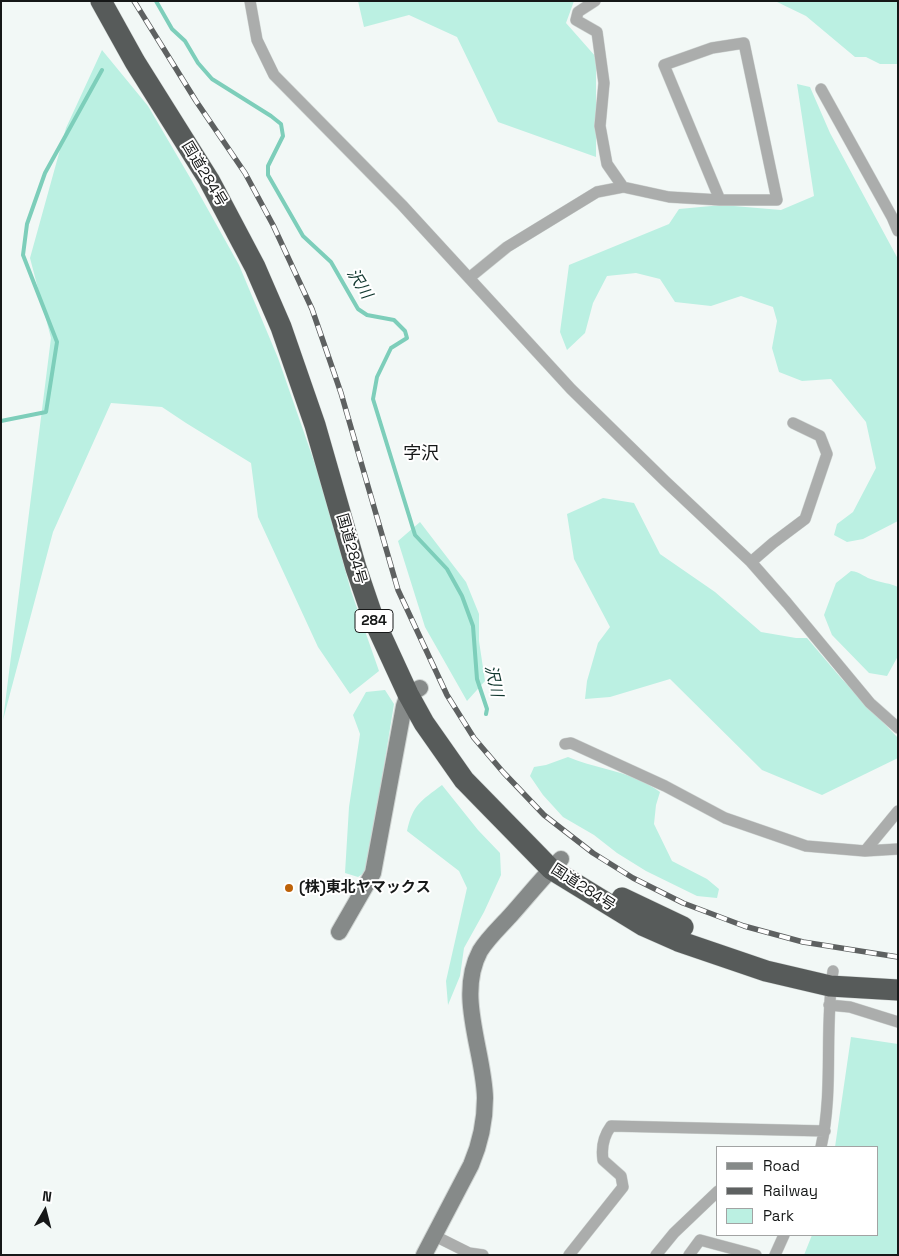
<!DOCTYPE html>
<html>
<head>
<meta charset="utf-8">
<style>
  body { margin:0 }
  #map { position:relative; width:899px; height:1256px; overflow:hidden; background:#f2f8f6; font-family:"Space Grotesk",sans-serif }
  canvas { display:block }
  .frame { position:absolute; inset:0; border:2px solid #161818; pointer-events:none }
  .legend { position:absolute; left:716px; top:1146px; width:162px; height:90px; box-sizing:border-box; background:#fff; border:1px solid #a2a3a3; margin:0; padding:6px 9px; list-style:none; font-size:15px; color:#161818 }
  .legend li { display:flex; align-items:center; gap:10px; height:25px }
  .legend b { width:25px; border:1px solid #a2a3a3 }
  .north { position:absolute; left:20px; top:1186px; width:50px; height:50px; -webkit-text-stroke:4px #fff; paint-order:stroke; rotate:8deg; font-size:14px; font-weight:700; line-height:20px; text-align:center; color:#161818 }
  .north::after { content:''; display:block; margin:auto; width:18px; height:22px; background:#161818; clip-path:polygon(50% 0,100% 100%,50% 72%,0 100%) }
</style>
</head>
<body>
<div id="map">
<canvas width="899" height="1256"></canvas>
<div class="frame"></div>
<ul class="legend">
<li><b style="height:6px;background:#868a89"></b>Road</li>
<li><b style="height:6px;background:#5e6161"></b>Railway</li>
<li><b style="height:14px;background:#bbf0e2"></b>Park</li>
</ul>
<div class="north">N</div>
</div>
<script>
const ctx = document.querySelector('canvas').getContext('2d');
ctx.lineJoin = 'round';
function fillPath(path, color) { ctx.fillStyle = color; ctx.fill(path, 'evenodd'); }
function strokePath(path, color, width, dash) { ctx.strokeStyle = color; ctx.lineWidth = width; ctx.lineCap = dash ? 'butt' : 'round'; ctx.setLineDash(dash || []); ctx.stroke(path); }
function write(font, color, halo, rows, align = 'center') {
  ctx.font = font + ' "Space Grotesk","Noto Sans JP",sans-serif'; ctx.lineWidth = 4; ctx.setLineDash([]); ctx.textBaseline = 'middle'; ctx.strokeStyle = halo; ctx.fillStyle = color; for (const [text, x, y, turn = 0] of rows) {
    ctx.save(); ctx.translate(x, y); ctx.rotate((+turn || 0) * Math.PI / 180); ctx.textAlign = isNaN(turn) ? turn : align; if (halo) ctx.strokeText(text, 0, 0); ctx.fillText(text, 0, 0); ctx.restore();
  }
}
fillPath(new Path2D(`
  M358,1H574L566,23L596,57V157L498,122L457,37L409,15L364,27Z
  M775,1H898V64H880L866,57H855L806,16Z
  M102,50L148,106L192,181L239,265L278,358L323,487L351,591L379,671L350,694L318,647L258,517L251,463L186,423L162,407L111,403L53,532L3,720L51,338L30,258L66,128Z
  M797,84L810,87L830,133L898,259V521L863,539L847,542L834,535L837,524L853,512L876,468L866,422L831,379L802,381L779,372L772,348L777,321L773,307L741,296L711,306L675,302L660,279L636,273L607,276L593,303L585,333L567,350L560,332L569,265L669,224L679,209L722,205L781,210L814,196Z
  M603,498L634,503L660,554L715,592L761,632L796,638H807L841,678L898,738V758L822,795L762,770L670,679L610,697L585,699L587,681L598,643L610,627L574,559L567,514Z
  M420,522L466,582L479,614V641L485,681L467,701L425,627L398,541Z
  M851,571C861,572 865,578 874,580C882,583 890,583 898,587V656L887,676L869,673L832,635L824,615L836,583Z
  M385,690L394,704L367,871L358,877L345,873L349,807L360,734L353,715L366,692Z
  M568,757C592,767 617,770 640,780C647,783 654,788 660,792L656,805L654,824L672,861L707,879L719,889L717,898L697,896L646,871L617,853L594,835L563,817L543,795L530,776L534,767L546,765Z
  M442,785L478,830L500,853L501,875L484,912L464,948L460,976L448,1005L446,981L467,888L459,871L407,831C413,804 421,801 442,785Z
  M851,1037L898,1044V1255H804L812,1235H878V1147H835Z`), '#bbf0e2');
strokePath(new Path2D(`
  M156,1L172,29L185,41L198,63L212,79L271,116L281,124L283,136L268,166V175L303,236L331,262L358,309L367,315L394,320L405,331L407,338L391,348L377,377L373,399L415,535L447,569L462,596L473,626L477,679L487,709L486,714
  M1,421L46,412L57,342L23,255L27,224L45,173L102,70`), '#7dceba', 4);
const street = new Path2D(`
  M250,1L257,40L274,75L402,205L571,389L665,481L751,562L787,603L870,703L898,728
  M595,1L578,12L576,20L597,32L604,83L600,126L607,164L623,187
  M821,89L892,217L898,231
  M469,278L507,247L597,192L623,187L669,197L720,200H777L744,43L712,48L664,65L720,200
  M751,562L773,543L805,519L827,454L820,436L793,423
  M565,744L571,743L665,786L725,818L806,846L865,851L898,849
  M865,851L898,811
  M829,1005L850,1007L898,1022
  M821,1147C834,1090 824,1029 833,971
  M435,1236L469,1253L483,1255
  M569,1255L623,1187L621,1176L603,1160C601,1147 603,1137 611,1126L825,1131
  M656,1255L674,1233L718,1191
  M689,1255L700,1240L756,1255
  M775,1255L784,1235`);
const secondary = new Path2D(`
  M339,932L373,873L404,706L408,694L420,688
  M424,1255L471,1165C480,1144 485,1121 485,1098C484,1051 456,996 480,951C488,938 500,927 510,916C527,897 543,877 561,859`);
const highway = new Path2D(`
  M101,1L135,62L209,180L255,267L281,327L315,425L356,568L373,618L408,694L424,723L464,780L551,869L644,926L678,941L766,971L830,986L898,990
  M622,898L683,927`);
strokePath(street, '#cfd4d2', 12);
strokePath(secondary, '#cfd4d2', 18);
strokePath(highway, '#cfd4d2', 22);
strokePath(street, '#abadac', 11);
strokePath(secondary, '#868a89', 16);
strokePath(highway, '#575b5a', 21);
const rail = new Path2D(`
  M134,1L196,101L245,173L273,225L312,309L341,393L398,590L447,695L474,738L503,772L544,815L593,853L633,878L683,903L744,926L803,942L898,957`);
strokePath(rail, '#5e6161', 5.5);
strokePath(rail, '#fff', 4, [11]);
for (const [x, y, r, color] of [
  [289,888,5,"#bd6208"]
]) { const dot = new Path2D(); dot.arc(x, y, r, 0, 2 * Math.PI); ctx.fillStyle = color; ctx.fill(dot); strokePath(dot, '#fff', 2); }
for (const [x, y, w] of [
  [374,621,38]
]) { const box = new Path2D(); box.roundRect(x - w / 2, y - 11.5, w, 23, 4); ctx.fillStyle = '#fff'; ctx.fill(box); strokePath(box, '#161818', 1); }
write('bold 14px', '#161818', null, [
  ["284",374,621]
]);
write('15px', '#161818', '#fff', [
  ["国道284号",204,174,59],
  ["国道284号",351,549,74],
  ["国道284号",583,888,33]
]);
write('bold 15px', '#161818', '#fff', [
  ["(株)東北ヤマックス",299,888]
], 'left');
write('italic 16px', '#10372e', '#fff', [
  ["沢川",359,284,58],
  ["沢川",493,681,77]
]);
write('18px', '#161818', '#fff', [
  ["字沢",421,454]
]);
</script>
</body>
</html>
